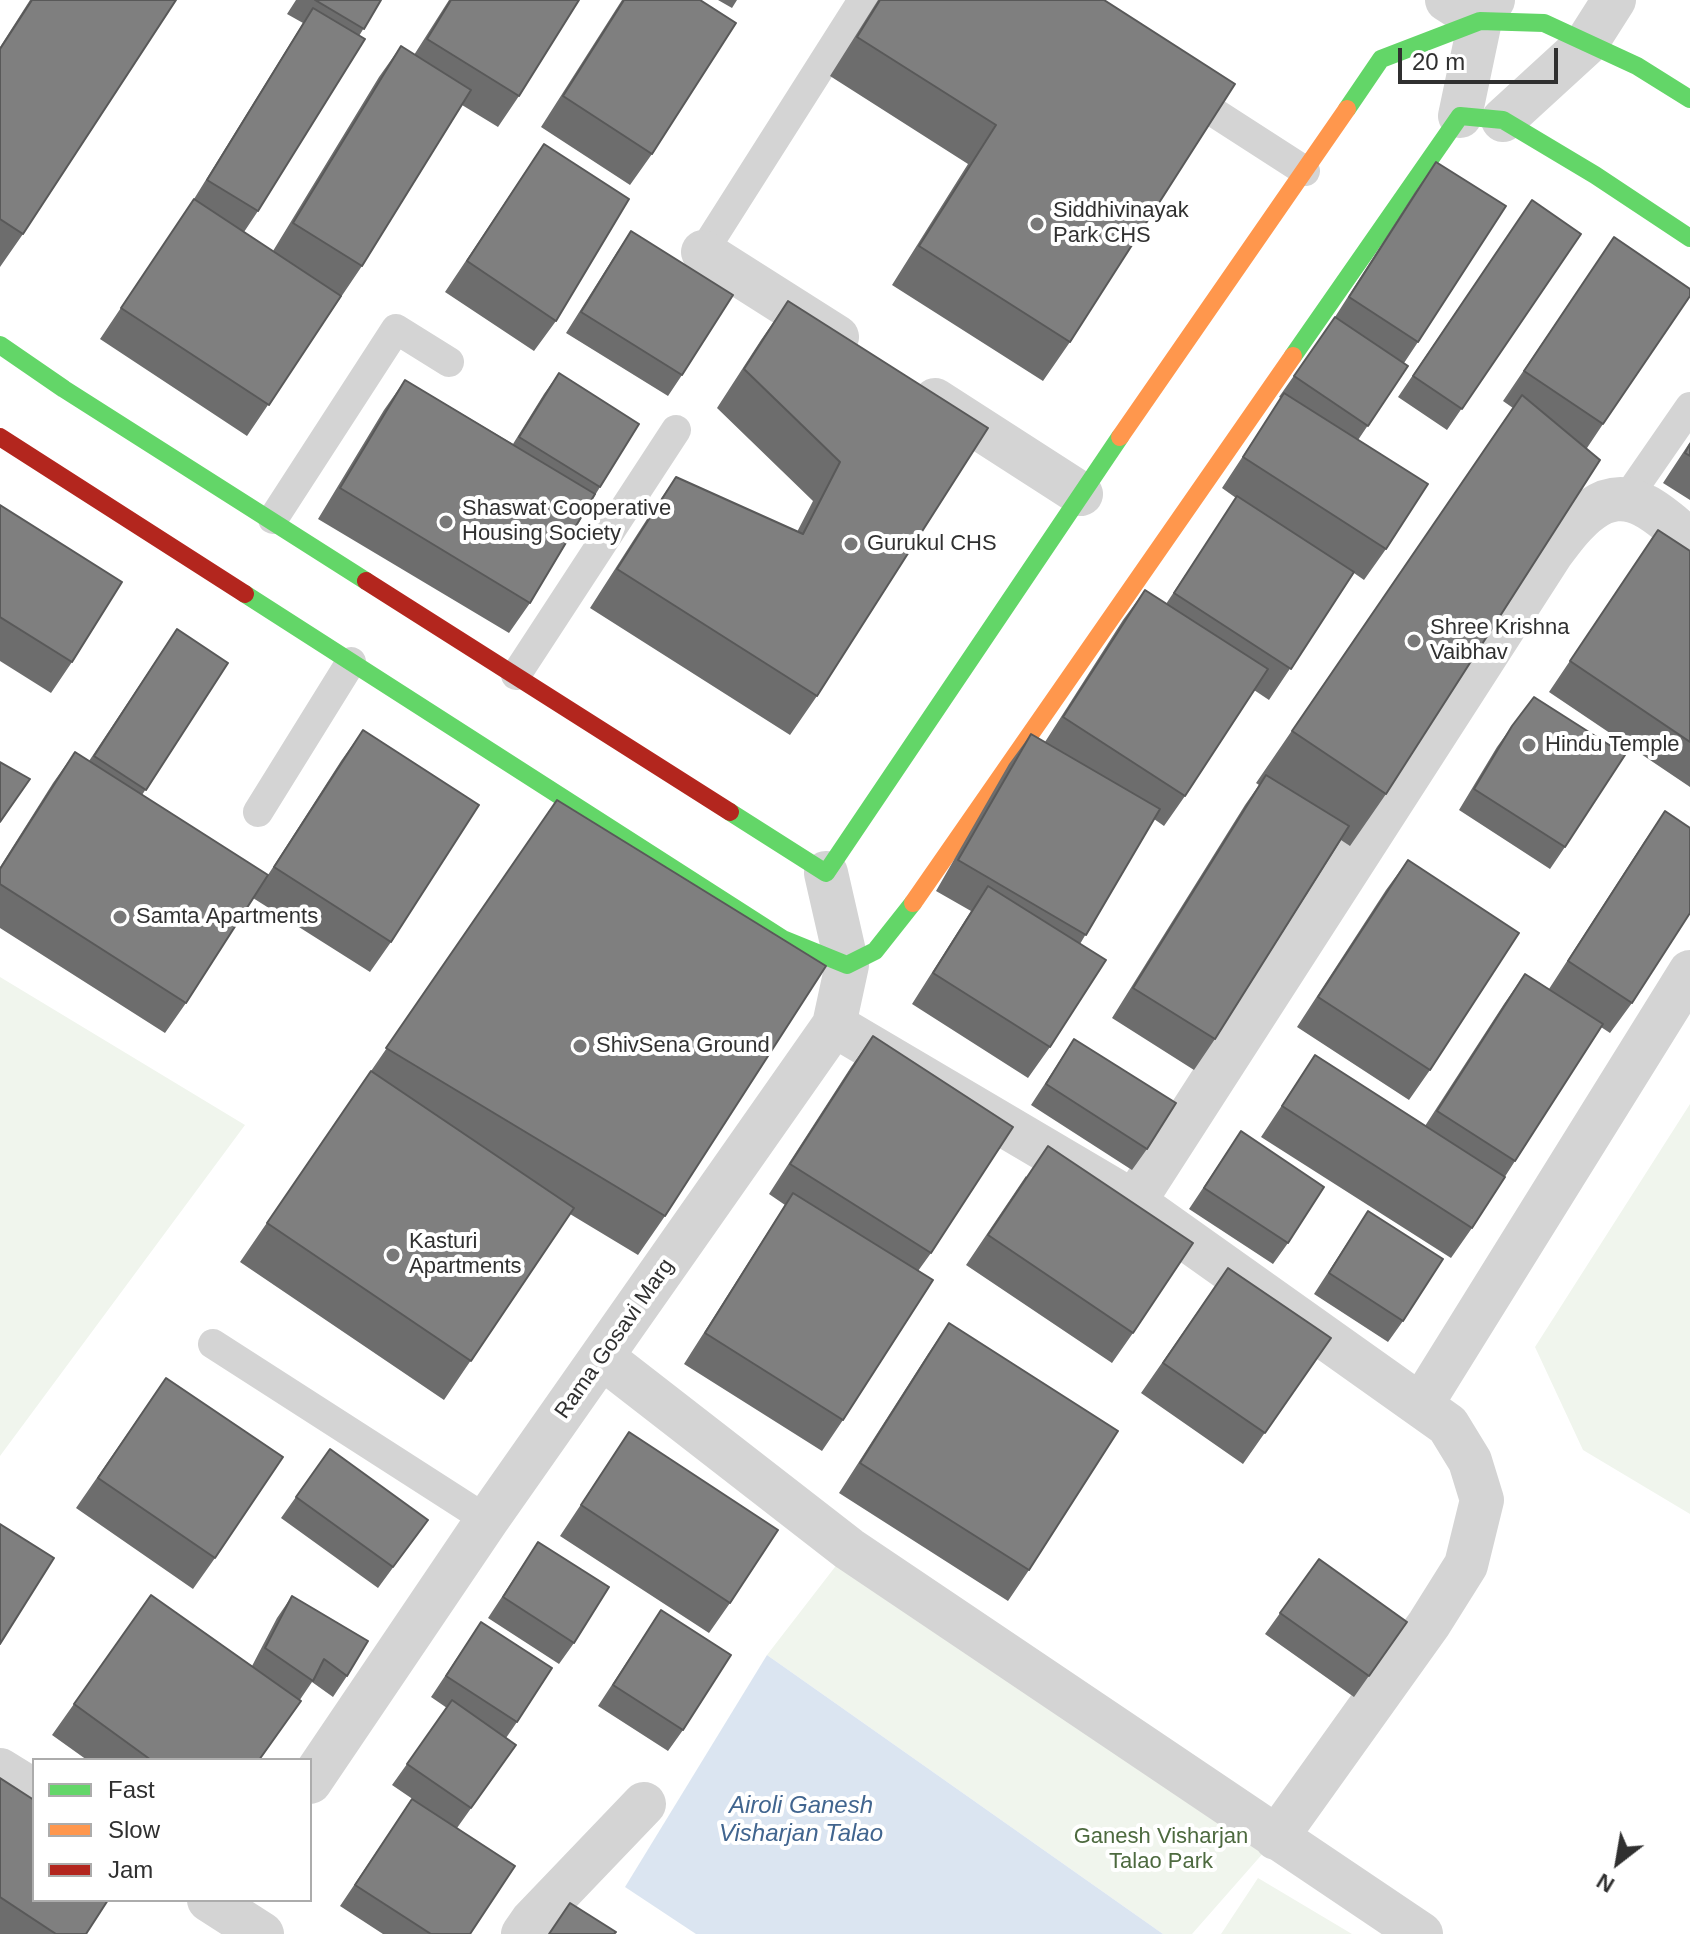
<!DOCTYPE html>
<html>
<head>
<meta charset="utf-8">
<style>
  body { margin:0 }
  #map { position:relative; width:1690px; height:1934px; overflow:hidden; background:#fff; font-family:Helvetica,sans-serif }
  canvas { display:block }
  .legend { position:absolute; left:32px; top:1758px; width:280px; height:144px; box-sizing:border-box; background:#fff; border:2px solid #acacac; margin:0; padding:10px 14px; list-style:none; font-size:24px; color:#303030 }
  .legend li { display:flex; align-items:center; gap:16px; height:40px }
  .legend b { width:40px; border:2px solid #acacac }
  .north { position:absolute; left:1578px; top:1822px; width:80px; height:80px; -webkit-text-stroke:6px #fff; paint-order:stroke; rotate:211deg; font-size:22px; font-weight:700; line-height:32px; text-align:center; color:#303030 }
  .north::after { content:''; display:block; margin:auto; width:28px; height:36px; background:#303030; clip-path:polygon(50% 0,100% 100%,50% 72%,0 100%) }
  .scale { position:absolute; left:1398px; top:48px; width:160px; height:36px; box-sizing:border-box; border:4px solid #303030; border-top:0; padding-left:10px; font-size:24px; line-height:28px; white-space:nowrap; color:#303030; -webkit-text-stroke:6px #fff; paint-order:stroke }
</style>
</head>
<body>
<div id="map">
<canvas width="1690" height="1934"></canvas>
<ul class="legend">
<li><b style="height:10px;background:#63d668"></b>Fast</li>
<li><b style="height:10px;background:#ff974d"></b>Slow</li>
<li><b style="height:10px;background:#b3261e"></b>Jam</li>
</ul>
<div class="north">N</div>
<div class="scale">20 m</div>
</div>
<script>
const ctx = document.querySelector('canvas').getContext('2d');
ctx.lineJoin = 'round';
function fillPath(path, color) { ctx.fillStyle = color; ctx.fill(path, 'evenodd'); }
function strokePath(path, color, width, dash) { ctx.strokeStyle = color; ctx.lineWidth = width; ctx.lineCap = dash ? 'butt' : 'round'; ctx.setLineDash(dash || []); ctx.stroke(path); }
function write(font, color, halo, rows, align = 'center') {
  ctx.font = font + ' Helvetica,sans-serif'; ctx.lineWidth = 8; ctx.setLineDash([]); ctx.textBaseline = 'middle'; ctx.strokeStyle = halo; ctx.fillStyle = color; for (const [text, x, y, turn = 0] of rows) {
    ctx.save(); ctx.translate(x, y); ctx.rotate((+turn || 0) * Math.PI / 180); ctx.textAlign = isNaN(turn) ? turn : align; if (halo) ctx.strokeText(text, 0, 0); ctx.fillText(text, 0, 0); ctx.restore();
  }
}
fillPath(new Path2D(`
  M0,977L245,1125L0,1456Z
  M1690,1104V1514L1583,1450L1535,1347Z
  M845,1554L1272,1843L1192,1934H1163L767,1655Z
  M1258,1878L1352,1934H1221Z`), '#f0f5ed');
fillPath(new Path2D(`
  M767,1655L1163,1934H696L625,1887Z`), '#dbe5f1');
strokePath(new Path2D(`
  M1184,93L1305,171
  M703,252L863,0
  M1627,498L1690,407
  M273,519L396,329L449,362
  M516,675L676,430
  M258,812L351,662
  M213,1344L487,1520`), '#d4d4d4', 30);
strokePath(new Path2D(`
  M1447,0L1480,21
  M1460,116L1480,21L1493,0
  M1503,120L1586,44L1614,0
  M703,252L837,337
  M935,400L1081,494
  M834,1025L1134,1202L1448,1425L1470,1461L1482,1500L1466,1565L1429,1624L1276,1838
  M1134,1202L1551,554C1574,523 1603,483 1645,506C1661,514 1676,529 1690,540
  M603,1358L849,1549L1421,1934
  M1421,1405L1690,972
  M0,1770L34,1791
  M310,1782L487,1520L834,1025L847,965L826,873
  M209,1900L262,1934
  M523,1934L532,1921L644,1804`), '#d4d4d4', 44);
strokePath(new Path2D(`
  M1347,109L1381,59L1480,21L1544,23L1637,66L1690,99
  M0,345L64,389L366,581
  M1293,356L1460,116L1503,120L1595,175L1690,238
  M245,594L783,939L847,965L875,951L913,903
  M730,812L826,873L1120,437`), '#63d668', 18);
strokePath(new Path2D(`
  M1120,437L1347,109
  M913,903L1293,356`), '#ff974d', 18);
strokePath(new Path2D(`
  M0,437L245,594
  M366,581L730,812`), '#b3261e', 18);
fillPath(new Path2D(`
  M30,0H176L23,234L0,267V47Z
  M296,0H381L359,36L258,211L244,232L273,251L379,77L401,46L414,55L449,0H579L519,96L498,127L462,105L362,266L247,436L100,339L194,199L303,23L287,14Z
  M622,0H700L652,154L630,185L541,127Z
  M718,0H737L732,8Z
  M878,0H1104L1070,342L1043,381L892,285L968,164L830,76Z
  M544,144L556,321L534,351L445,292Z
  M1436,162L1418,342L1404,363L1408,366L1358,440L1386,549L1364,580L1354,573L1269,700L1254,690L1185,796L1164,826L1154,819L1080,944L1050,1047L1028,1078L912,1004L971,911L936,891L1009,764L1031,734L1045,742L1123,620L1145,590L1166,604L1236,498L1222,488L1281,398L1279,397L1335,317L1415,192Z
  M1532,200L1581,234L1447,430L1398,397Z
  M631,231L682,375L668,396L566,333L617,252Z
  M1614,237L1603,424L1587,448L1386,794L1350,846L1341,840L1215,1039L1194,1070L1112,1018L1245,805L1259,785L1256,783L1513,408L1503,401Z
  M788,301L988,428L817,696L790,735L590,608L649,516L676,477L797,532L813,501L717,408L761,340Z
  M559,373L600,487L530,603L509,633L318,519L384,410L405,380L513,444L544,394Z
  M1690,442V500L1663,483Z
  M0,505L72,662L51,693L0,661Z
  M1658,530L1690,551V787L1549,692Z
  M177,629L228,663L142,795L268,875L341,761L363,730L391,942L370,972L253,898L186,1003L165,1033L0,928V867L53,783L75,752L89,761Z
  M1512,726L1565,847L1550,869L1459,810L1497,747Z
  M557,800L665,1216L638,1255L570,1214L444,1400L240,1262Z
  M1665,811L1632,1003L1610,1033L1601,1027L1472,1228L1451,1258L1261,1137L1315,1055L1425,1126L1504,1004L1525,974L1549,989L1644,842Z
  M1408,860L1430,1070L1409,1100L1297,1027L1386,890Z
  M873,1036L931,1253L918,1271L843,1420L822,1451L684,1364L785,1205L769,1194L851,1067Z
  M1074,1039L1147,1149L1132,1170L1031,1105Z
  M1241,1131L1288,1243L1273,1264L1189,1209Z
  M1026,1176L1133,1333L1112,1363L966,1265Z
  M1368,1211L1403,1321L1388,1342L1314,1294Z
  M1228,1268L1331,1338L1243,1464L1141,1393Z
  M949,1323L1029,1570L1008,1601L839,1493L928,1354Z
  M166,1378L215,1558L193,1589L76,1508Z
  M629,1432L730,1603L709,1633L560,1536Z
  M330,1449L428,1520L378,1588L281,1518Z
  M538,1542L574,1643L559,1664L488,1618Z
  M1319,1559L1407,1622L1354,1697L1265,1634Z
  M151,1595L252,1666L277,1618L292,1596L347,1676L333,1697L312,1682L259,1760H87L52,1735Z
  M661,1610L683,1730L668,1751L598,1706Z
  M481,1622L517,1722L506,1738L516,1745L457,1828L470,1934H383L340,1906L412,1799L414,1800L392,1785L447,1708L431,1697Z
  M0,1778L86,1934H0Z`), '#6d6d6d');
const building = new Path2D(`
  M32,0H176L23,234L0,219V49Z
  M315,0H381L364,29Z
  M451,0H579L519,96L427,39Z
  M624,0H700L736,23L652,154L563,96Z
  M880,0H1104L1235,84L1070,342L919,246L996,125L857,37Z
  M313,8L365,39L258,211L207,180Z
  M401,46L471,90L362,266L293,223Z
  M544,144L629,199L556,321L467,261Z
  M1436,162L1506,206L1418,342L1349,297Z
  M194,199L341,296L269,405L121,308Z
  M1532,200L1581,234L1462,409L1413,376Z
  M631,231L733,295L682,375L581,312Z
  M1614,237L1690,289V296L1603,424L1524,371Z
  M788,301L988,428L817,696L617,569L676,477L803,534L840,462L744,369Z
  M1335,317L1408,366L1368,426L1294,376Z
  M559,373L639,424L600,487L519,437Z
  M405,380L595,494L530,603L340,488Z
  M1284,393L1428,484L1386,549L1243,457Z
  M1522,395L1600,460L1386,794L1292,731Z
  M1690,444V456L1685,453Z
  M1237,496L1354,572L1291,669L1174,593Z
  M0,505L122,582L72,662L0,617Z
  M1658,530L1690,551V742L1570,661Z
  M1145,590L1268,669L1185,796L1063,717Z
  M177,629L228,663L146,790L94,756Z
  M1534,697L1625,755L1565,847L1474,789L1512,726Z
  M363,730L479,805L391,942L274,867Z
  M1031,734L1160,809L1086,935L958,860Z
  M75,752L268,875L186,1003L0,884V869Z
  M0,762L30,779L0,822Z
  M1266,775L1349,826L1215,1039L1133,988Z
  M557,800L826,966L665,1216L386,1048Z
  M1665,811L1690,828V913L1632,1003L1568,961Z
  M1408,860L1519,933L1430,1070L1318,997Z
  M988,886L1106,960L1050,1047L933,973Z
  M1525,974L1603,1024L1515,1161L1437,1111Z
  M873,1036L1013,1127L931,1253L790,1164Z
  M1074,1039L1176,1103L1147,1149L1046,1084Z
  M1315,1055L1505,1177L1472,1228L1282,1106Z
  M371,1071L574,1208L471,1361L267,1223Z
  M1241,1131L1324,1187L1288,1243L1204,1188Z
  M1048,1146L1193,1243L1133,1333L988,1235Z
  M793,1193L933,1280L843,1420L705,1333Z
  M1368,1211L1443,1259L1403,1321L1329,1273Z
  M1228,1268L1331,1338L1265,1433L1163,1363Z
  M949,1323L1118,1431L1029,1570L860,1463Z
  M166,1378L283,1457L215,1558L98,1478Z
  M629,1432L778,1530L730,1603L581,1505Z
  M330,1449L428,1520L393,1567L296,1497Z
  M0,1524L54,1558L0,1644Z
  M538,1542L609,1587L574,1643L503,1597Z
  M1319,1559L1407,1622L1369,1676L1280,1613Z
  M151,1595L301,1701L259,1760H151L74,1704Z
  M292,1596L368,1641L347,1676L324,1659L313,1681L265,1648Z
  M661,1610L731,1655L683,1730L613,1685Z
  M481,1622L552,1668L517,1722L446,1676Z
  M452,1700L516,1745L471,1808L407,1764Z
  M0,1778L34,1800V1900H108L86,1934H56L0,1897Z
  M412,1799L515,1866L470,1934H431L355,1885Z
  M570,1903L616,1932L614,1934H549Z`);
fillPath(building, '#7f7f7f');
strokePath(building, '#595959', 2);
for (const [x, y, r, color] of [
  [1037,224,8,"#787878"],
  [446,522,8,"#787878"],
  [851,544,8,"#787878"],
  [1414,641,8,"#787878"],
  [1529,745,8,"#787878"],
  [120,917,8,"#787878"],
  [580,1046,8,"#787878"],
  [393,1255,8,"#787878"]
]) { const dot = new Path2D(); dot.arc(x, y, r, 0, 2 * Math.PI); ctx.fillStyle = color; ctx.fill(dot); strokePath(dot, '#fff', 3); }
write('22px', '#303030', '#fff', [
  ["Siddhivinayak",1053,211],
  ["Park CHS",1053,236],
  ["Shaswat Cooperative",462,509],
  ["Housing Society",462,534],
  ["Gurukul CHS",867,544],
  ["Shree Krishna",1430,628],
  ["Vaibhav",1430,653],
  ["Hindu Temple",1545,745],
  ["Samta Apartments",136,917],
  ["ShivSena Ground",596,1046],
  ["Kasturi",409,1242],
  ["Apartments",409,1267]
], 'left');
write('22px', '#303030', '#fff', [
  ["Rama Gosavi Marg",615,1339,-55]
]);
write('22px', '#4d6a3f', '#fff', [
  ["Ganesh Visharjan",1161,1837],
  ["Talao Park",1161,1862]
]);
write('italic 24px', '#41658f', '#fff', [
  ["Airoli Ganesh",801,1806],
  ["Visharjan Talao",801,1834]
]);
</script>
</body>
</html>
